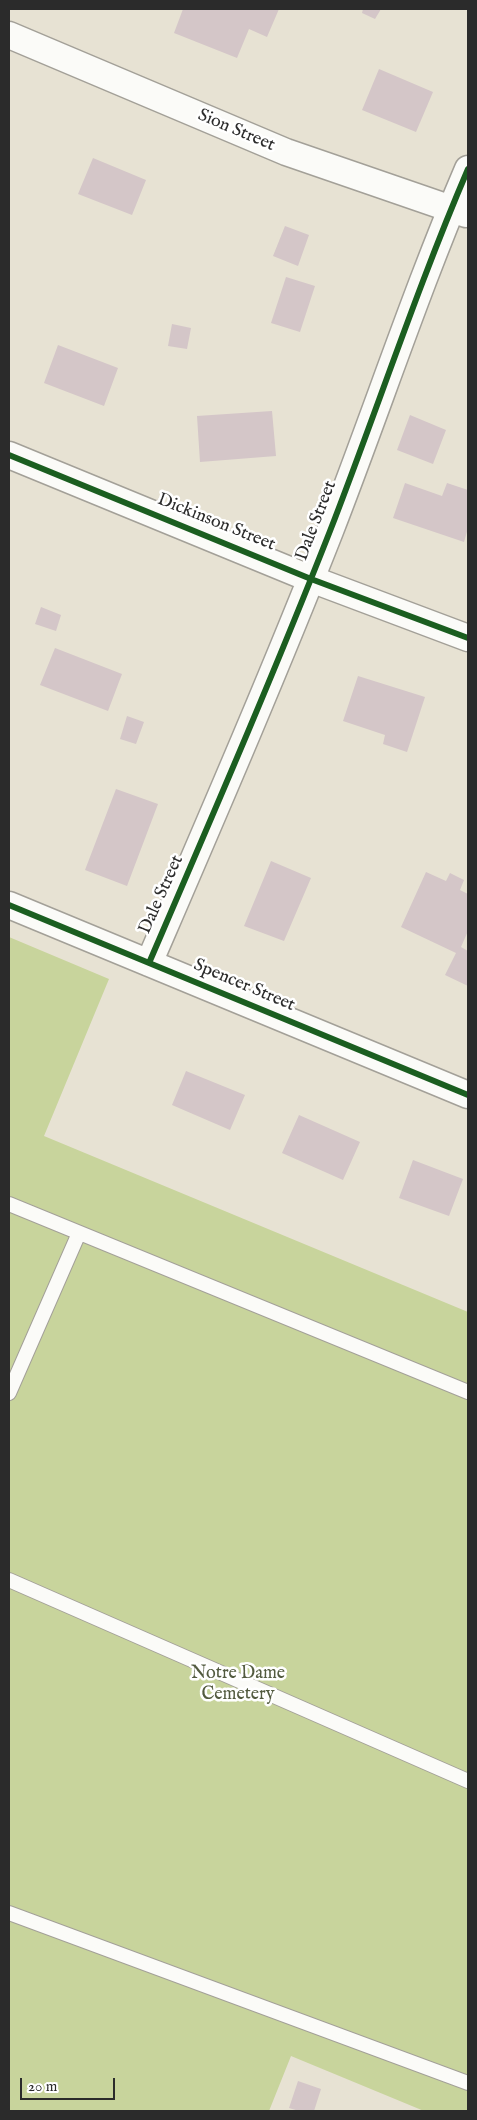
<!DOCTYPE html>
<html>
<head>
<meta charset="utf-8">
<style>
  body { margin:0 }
  #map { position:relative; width:477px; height:2120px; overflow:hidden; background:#e7e2d3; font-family:"IM FELL English",serif }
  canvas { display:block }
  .frame { position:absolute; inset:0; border:10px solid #2b2b2b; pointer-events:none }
  .scale { position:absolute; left:20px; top:2078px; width:95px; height:22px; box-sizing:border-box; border:2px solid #2b2b2b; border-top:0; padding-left:6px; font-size:15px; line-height:18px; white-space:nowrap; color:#2b2b2b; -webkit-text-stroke:4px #fff; paint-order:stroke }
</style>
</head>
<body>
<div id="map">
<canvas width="477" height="2120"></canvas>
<div class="frame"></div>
<div class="scale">20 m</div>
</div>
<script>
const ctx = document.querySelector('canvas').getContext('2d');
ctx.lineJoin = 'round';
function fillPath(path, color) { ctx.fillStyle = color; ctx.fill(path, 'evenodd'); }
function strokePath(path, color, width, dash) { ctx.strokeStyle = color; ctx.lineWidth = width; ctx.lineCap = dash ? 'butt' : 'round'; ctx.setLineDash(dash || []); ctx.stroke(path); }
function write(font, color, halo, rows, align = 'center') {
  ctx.font = font + ' "IM FELL English",serif'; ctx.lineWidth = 5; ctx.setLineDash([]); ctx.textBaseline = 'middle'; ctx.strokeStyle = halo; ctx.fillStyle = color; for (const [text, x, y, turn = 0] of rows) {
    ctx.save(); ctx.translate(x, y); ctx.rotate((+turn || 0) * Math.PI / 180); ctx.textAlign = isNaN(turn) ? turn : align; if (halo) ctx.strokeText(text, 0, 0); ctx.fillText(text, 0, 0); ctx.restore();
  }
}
fillPath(new Path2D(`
  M9,937L109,979L44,1136L468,1312V2111H424L291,2056L269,2111H9Z`), '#c8d49c');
fillPath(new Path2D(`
  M183,9H279L267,37L249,29L237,58L174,33Z
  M363,9H381L375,19L362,13Z
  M379,69L433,92L416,132L362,110Z
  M93,158L146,180L132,215L78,194Z
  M285,226L309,235L298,266L273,256Z
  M286,277L315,286L300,332L271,323Z
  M172,324L191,328L187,349L168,346Z
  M58,345L118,368L104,406L44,383Z
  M272,411L276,456L200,462L197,416Z
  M410,415L446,430L433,464L397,450Z
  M405,483L442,496L447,483L468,490V528L464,542L393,518Z
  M41,607L61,615L56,631L35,624Z
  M55,648L122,674L108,711L40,685Z
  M358,676L425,697L407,752L383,744L385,735L343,721Z
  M127,716L144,722L136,744L120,739Z
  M116,789L158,804L127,886L85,870Z
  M271,861L311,878L284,941L244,926Z
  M426,872L446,881L450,873L464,880L460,890L468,894V931L461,947L468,951V986L445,975L456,953L401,927Z
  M186,1071L245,1095L230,1130L172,1105Z
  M299,1115L360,1142L343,1180L282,1153Z
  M413,1160L463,1179L449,1216L399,1198Z
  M298,2081L321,2089L314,2111H299L289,2108Z`), '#d4c6c8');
const lane = new Path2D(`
  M9,1204L468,1392
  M9,1393L79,1233
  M9,1580L468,1781
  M9,1913L468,2083`);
const street = new Path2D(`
  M9,35L286,152L466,214
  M9,455L311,579L468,638
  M9,905L468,1095
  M149,963C211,819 273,676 330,531C377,410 417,288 468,169`);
strokePath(lane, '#a3a098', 16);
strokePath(street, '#a3a098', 29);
strokePath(lane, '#fbfbf8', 14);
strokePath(street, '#fbfbf8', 26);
strokePath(new Path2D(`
  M9,455L311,579L468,638
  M9,905L468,1095
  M149,963C211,819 273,676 330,531C377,410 417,288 468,169`), '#1b5e20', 6);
write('18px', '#2b2b2b', '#fff', [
  ["Sion Street",236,131,23],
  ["Dale Street",317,521,-69],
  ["Dickinson Street",216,523,22],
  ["Dale Street",162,895,-66],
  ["Spencer Street",244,986,23]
]);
write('18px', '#525a3f', '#fff', [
  ["Notre Dame",238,1674],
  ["Cemetery",238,1695]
]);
</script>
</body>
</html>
